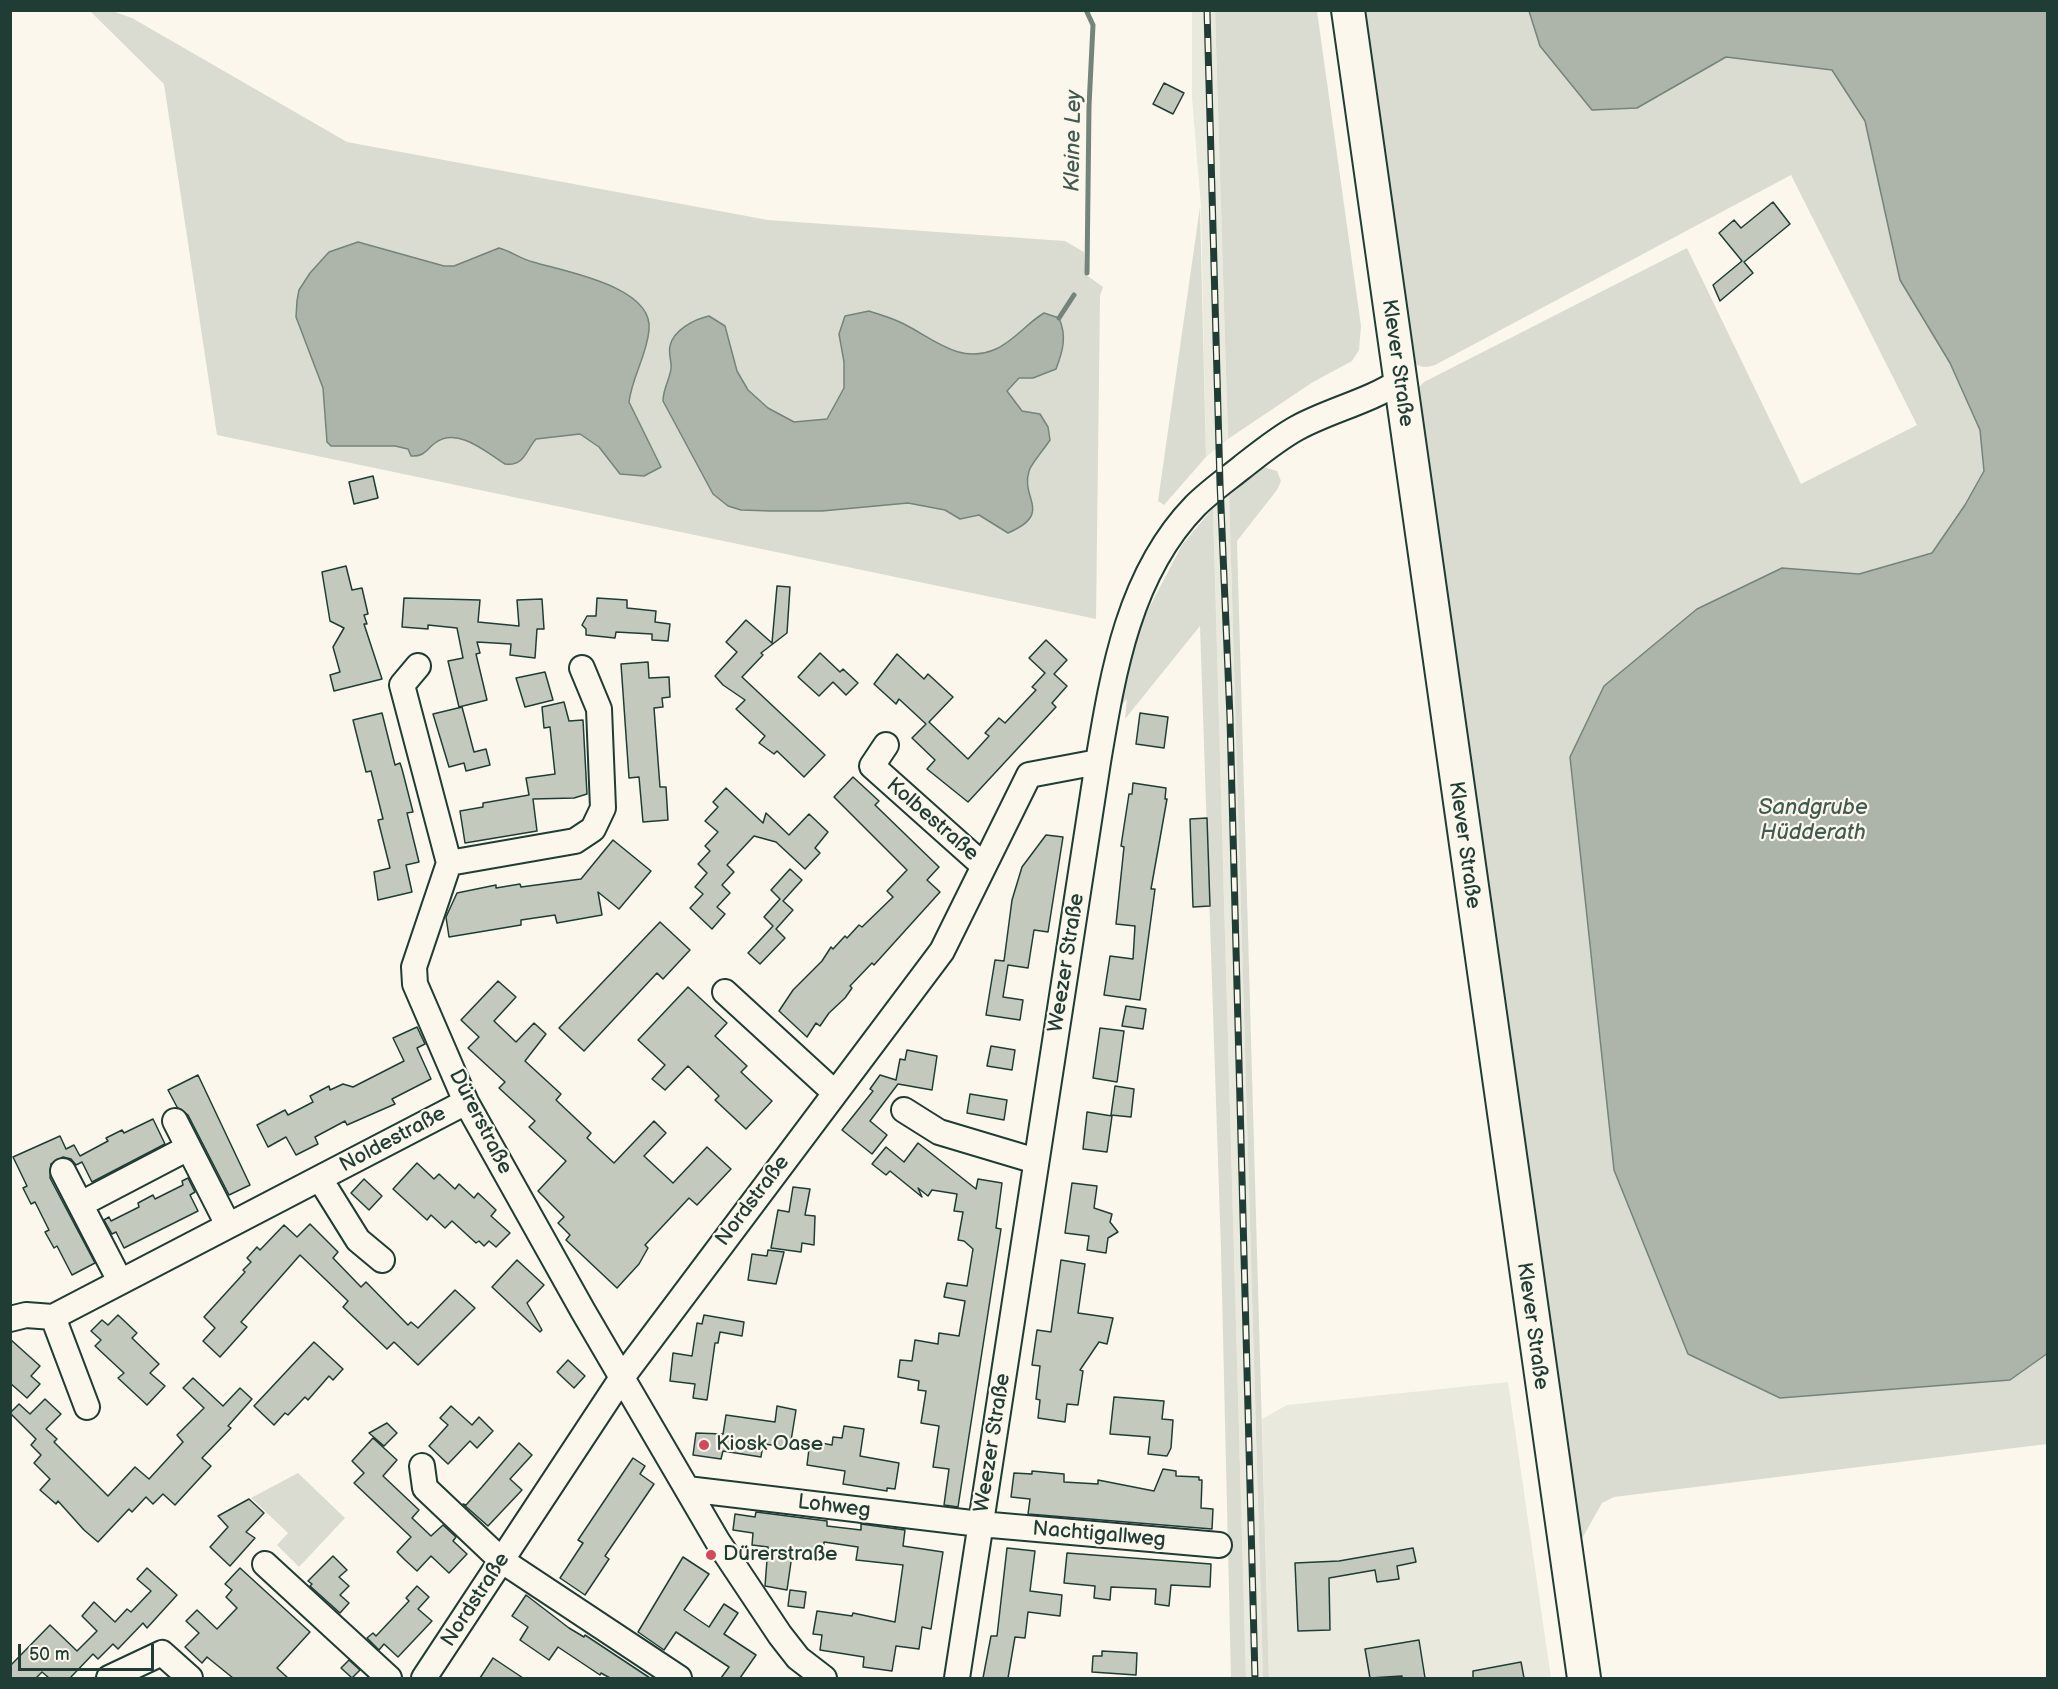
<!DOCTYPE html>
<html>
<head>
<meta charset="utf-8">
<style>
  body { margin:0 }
  #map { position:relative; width:2058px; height:1689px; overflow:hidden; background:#fbf7ec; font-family:"Balsamiq Sans",sans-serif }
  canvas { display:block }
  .frame { position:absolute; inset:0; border:12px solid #1f3d34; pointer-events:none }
  .scale { position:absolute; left:18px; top:1644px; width:136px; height:27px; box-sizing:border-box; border:3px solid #1f3d34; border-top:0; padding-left:8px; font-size:18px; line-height:21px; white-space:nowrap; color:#1f3d34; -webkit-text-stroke:4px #fbf7ec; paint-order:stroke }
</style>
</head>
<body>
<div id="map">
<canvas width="2058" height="1689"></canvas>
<div class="frame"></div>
<div class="scale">50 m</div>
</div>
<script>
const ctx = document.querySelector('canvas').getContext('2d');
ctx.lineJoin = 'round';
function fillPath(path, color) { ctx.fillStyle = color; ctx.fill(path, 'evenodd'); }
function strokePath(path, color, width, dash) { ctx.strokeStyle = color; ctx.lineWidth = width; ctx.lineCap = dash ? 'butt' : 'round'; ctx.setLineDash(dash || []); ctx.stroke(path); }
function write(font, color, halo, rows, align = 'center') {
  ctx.font = font + ' "Balsamiq Sans",sans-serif'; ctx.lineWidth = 4.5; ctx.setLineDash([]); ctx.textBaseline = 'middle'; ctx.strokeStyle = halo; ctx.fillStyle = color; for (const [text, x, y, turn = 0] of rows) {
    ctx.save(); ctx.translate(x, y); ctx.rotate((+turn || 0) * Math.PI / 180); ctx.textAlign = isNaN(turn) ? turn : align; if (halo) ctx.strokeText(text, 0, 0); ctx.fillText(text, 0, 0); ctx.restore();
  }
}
fillPath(new Path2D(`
  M1192,11H1215L1228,439L1206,457L1201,207L1192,97Z
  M1229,492L1263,1678H1246L1213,508Z
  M1508,1382L1551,1678H1269L1262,1419L1287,1405Z`), '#eae9de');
fillPath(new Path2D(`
  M90,11H112L132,18L347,142L768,220L1065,241L1084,252L1085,274L1103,287L1100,296L1096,619L217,435L164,84Z
  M1215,11H1317L1361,326L1359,350L1352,361L1313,382L1228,439Z
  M1360,11H1529L1540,46L1637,108L1726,57L1832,70L1865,121L1900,280L1950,363L1980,430L1984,471L1965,505L1932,553L1859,574L1782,568L2010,1380L2047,1353V1444L1614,1497L1602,1503L1575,1551L1417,389L1424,382L1687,248L1801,484L1917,425L1791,175L1435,365C1425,369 1417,367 1410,359Z
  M1200,207L1206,457L1164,505L1158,501Z
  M1264,467L1277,471L1281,481L1277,490L1237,541L1269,1678H1263L1229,492Z
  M1213,508L1246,1678H1231L1221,1250L1200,626L1125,719L1127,699L1118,709L1138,629L1182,545Z
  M298,1473L345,1518L299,1567L277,1545L288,1533L251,1498Z`), '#dbdcd1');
const water = new Path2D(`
  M1529,11H2047L2048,1353L2010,1380L1780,1398L1688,1354L1614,1170L1570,757L1604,686L1697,609L1782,568L1859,574L1932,553L1965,505L1984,471L1980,430L1950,363L1900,280L1865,121L1832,70L1726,57L1637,108L1592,110L1540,46Z
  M358,242L444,266H454L499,248C511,251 520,259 533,262C562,271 654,286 649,330C647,355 632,377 629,402L661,467L644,476L620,474L599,447L580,434L536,439C526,450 524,467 505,464C487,453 458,426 435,443C426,450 424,457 411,456L408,449L395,446H331L327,442L323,388L296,317L297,301L299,290L310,273L329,252Z
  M869,311C881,315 893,318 904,324C934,339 960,365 996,349C1014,341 1027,323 1044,313L1059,318C1067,336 1063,351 1056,369L1033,378H1019L1007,391L1022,411L1040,414L1048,427L1050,440C1045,448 1031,464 1029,471C1020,499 1054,513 1008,533L979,515L960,519L945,510L908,503L822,511H771L741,510L728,506L713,494L663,401C663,389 669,381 671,369C672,362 668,353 670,346C673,330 695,319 709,316L725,326L737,371L748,390L768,408L794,422L827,419L844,388V362L839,334L845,316Z`);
fillPath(water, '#adb4aa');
strokePath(water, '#74847b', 1.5);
strokePath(new Path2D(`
  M1086,10L1093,25L1089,106L1087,273
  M1059,318L1074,295`), '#74847b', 5);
const building = new Path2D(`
  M1164,83L1184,93L1173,114L1153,104Z
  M1773,202L1790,224L1744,262L1753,273L1720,301L1713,285L1742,261L1719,233L1734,220L1741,228Z
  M373,476L378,498L354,504L349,482Z
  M346,566L352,590L362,588L368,614L364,615L367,624H364L382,679L334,691L330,675L340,672L333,647L344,628L330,621L322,572Z
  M777,586L790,587L787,633L761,653L763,655L742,677L825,755L804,777L777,751L774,754L759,743L765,736L736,709L745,700L723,685L715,676L737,652L726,642L746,620L772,643Z
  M404,598L480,600L478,622L519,626L517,600L542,599L544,629H537L535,658L510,655L511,644L477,642L480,653L476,654L487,700L459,707L448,661L463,658L457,628L428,625V629L402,627Z
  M597,598L627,600V608L656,611L655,622L670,624L668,641L652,640V634L616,632L615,638L586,635V629L582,625L587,616H596Z
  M1046,640L1067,660L1054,674L1067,686L1052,703L1056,707L968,802L927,769L935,760L912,738L926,724L899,699L896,704L874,684L897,654L924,679L928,674L953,697L929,722L968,759L989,736L985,733L999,718L1005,723L1036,690L1032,687L1045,673L1029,658Z
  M820,653L840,672L843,669L858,683L846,695L833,682L819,696L798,677Z
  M648,662L649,678L669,677L670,697L662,698L663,707L654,708L660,787H666L668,820L643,822L639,777L629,778L621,664Z
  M545,672L553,700L525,707L516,678Z
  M564,702L569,721L583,720L587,794L574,798L533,799L537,831L465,843L460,811L483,807V803L529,795L526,778L555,774L550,727L544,728L542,707Z
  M462,707L474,752L486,749L490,765L466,771L464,763L449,767L433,714Z
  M382,713L395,765L400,763L402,769L413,812L407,813L419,862L406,865L412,892L378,900L374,872L390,868L378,820L383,819L371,771L366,772L353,720Z
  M1140,713L1168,717L1164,748L1136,744Z
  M853,777L879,801L875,805L939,867L927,880L940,892L874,965L872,963L850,986L852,988L845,998L829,1013L820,1026L816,1023L807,1037L779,1011L793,990L822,961L831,947L833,949L845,936L847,938L859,925L862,927L893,897L887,891L907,870L834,797Z
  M1133,783L1166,788L1165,799H1167L1151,889H1155L1140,1000L1104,995L1110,956L1133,959L1135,926L1116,924L1124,847L1121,846L1129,794H1132Z
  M726,788L763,823L766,813L789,835L809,814L828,832L815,848L820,853L805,869L776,842L754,836L727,865L734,872L722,885L730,893L717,907L725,914L712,929L690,908L703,894L695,887L707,873L698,864L710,851L705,846L718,832L705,821L718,807L713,802Z
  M1207,818L1210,906L1193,907L1190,819Z
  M1046,835L1063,837L1048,932L1034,930L1028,968L1008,965L1003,997L1023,1000L1020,1020L986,1015L995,960L1004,961L1012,900L1022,867Z
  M613,840L651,871L619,909L598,892L602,915L557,923L555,915L521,920V925L449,937L446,917L457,893L496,885V888L520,884L521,887L581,879Z
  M790,869L802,880L783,901L793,910L776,929L785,938L760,964L748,953L773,926L764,917L780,899L771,890Z
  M660,922L690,950L663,979L657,973L584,1051L559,1028Z
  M498,981L516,997L494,1021L516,1042L534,1023L546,1034L525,1061L561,1094L556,1100L591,1133L587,1138L614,1163L654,1121L666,1133L644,1156L673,1183L707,1147L731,1169L697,1205L689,1198L645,1245L648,1248L639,1264L617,1288L566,1240L570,1235L558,1223L564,1217L538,1191L566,1161L529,1127L535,1121L499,1088L505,1082L468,1048L479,1037L461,1020Z
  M688,987L727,1023L715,1036L747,1066L741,1072L772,1101L746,1129L715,1100L719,1096L688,1066L665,1090L652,1079L665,1065L638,1040Z
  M1126,1006L1146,1009L1143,1029L1122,1026Z
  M417,1027L425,1044L417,1048L431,1079L392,1099L395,1104L347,1125L345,1121L315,1137L318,1144L296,1155L286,1137L268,1147L257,1125L285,1110L288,1115L313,1102L310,1096L329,1086L330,1090L343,1084L353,1087L404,1061L393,1038Z
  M1100,1028L1124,1031L1117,1082L1093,1078Z
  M991,1046L1015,1050L1012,1070L987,1066Z
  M907,1050L937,1056L932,1090L898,1084L870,1121L887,1135L872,1154L842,1130L873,1091L870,1089L880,1075L896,1080L900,1059L905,1060Z
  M198,1075L250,1185L229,1195L188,1115L177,1107L168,1090Z
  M1115,1086L1134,1089L1131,1117L1111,1115Z
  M970,1094L1007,1100L1004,1120L967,1113Z
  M1087,1112L1112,1116L1107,1152L1083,1149Z
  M153,1119L165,1144L92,1182L82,1162L76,1165L71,1159L63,1157L51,1164L50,1178L95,1263L72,1275L57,1246L54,1248L45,1232L49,1230L35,1202L31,1204L23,1188L27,1186L13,1157L60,1136L66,1149L74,1145L80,1156L108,1141L106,1138L122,1130L124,1133Z
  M918,1143L976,1189L978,1179L1002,1183L996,1228L1001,1229L958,1507L944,1505L949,1469L933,1467L939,1426L921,1423L926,1391L918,1390L919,1381L898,1377L900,1360L912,1361L915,1340L938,1344L939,1333L959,1336L965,1301L944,1297L947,1283L967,1286L973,1249L964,1241L958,1240L963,1212L954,1211L957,1194L932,1190L928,1196L918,1188L922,1197L890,1171L886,1175L872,1164L886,1147L904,1162Z
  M417,1163L434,1179L439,1174L455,1189L459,1184L474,1198L478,1193L496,1210L491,1216L510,1233L496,1247L489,1241L484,1246L479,1241L476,1243L452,1221L445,1228L431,1215L427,1220L393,1189Z
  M188,1178L195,1192L190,1195L198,1211L124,1248L116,1232L112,1234L104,1220L109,1217L111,1221L139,1207L138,1203L153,1195L155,1199L183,1185L182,1181Z
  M364,1179L382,1196L369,1210L351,1193Z
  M1072,1183L1097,1186L1094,1208L1112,1214L1110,1222L1118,1232L1108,1238L1106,1253L1087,1250L1089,1236L1065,1233Z
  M793,1187L810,1189L805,1215L815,1216L814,1245L802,1243L801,1252L771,1248L778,1210L789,1212Z
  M310,1224L338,1252L333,1258L361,1287L366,1282L408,1325L411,1322L418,1328L455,1290L475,1308L418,1365L394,1342L387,1349L343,1307L348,1301L300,1255L241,1322L247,1327L220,1357L203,1341L215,1328L204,1317L245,1272L243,1270L251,1262L247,1258L257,1247L260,1250L284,1225L297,1237Z
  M768,1250L784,1252L776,1284L748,1280L752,1254L767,1256Z
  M517,1260L544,1285L527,1303L542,1330L540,1332L492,1287Z
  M1061,1260L1085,1264L1078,1313L1113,1318L1107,1344L1099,1342L1080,1370L1083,1371L1078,1405L1067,1404L1065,1422L1038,1418L1040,1400L1036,1399L1040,1366L1032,1365L1037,1330L1051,1332Z
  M118,1315L137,1333L132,1338L159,1364L150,1373L165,1386L147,1405L118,1378L124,1373L95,1346L101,1340L91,1331L102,1320L108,1325Z
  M704,1315L744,1322L742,1336L720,1332L718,1343H715L707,1400L693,1398L695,1384L670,1381L673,1353L692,1356L697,1323L702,1324Z
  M10,1339L40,1366L31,1376L40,1384L27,1398L10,1383Z
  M314,1342L343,1369L333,1380L329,1376L308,1400L305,1397L288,1415L285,1413L274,1425L254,1406Z
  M568,1360L585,1376L574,1388L557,1372Z
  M193,1378L223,1406L240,1388L252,1399L228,1426L231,1428L202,1458L211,1466L175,1505L163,1494L153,1504L146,1497L132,1512L129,1509L98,1542L84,1530L58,1501L56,1504L40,1490L50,1479L34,1463L41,1455L31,1445L36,1439L10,1413L19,1404L30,1414L45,1399L61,1414L46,1429L57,1439L54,1442L108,1496L135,1467L149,1479L183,1442L177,1435L204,1408L183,1388Z
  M1114,1397L1164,1401L1162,1419L1173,1420L1171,1448L1167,1456L1148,1454L1150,1437L1110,1434Z
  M451,1406L472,1425L479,1417L493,1431L477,1448L470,1441L448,1464L429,1446L448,1425L440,1418Z
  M777,1406L796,1410L790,1447L763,1444L761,1457L723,1451L721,1459L693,1455L696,1433L723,1434L726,1415L775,1422Z
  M387,1423L397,1433L384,1446L369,1433Z
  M844,1426L864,1429L860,1456L899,1463L895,1489L887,1488V1491L843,1484L845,1471L807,1465L810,1441L832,1445L833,1437L842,1438Z
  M373,1438L397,1460L383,1476L419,1510L412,1518L431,1536L443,1525L456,1537L453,1541L467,1554L449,1573L431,1556L417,1571L405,1560L397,1552L411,1537L354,1483L364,1473L352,1461Z
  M519,1443L532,1455L510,1479L522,1490L488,1526L463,1504L466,1505L482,1487Z
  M633,1458L645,1466L640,1474L654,1484L605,1556L609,1559L585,1595L560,1578L583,1543L578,1540Z
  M1163,1469L1176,1471V1476L1199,1477V1480H1202L1201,1508L1213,1509L1212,1529L1028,1514L1030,1499L1011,1497L1014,1473L1032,1474V1471L1064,1474V1482L1098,1484V1480L1154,1491Z
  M249,1499L264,1513L246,1532L255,1538L230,1566L210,1547L228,1527L218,1516Z
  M756,1512L827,1521V1526L861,1530V1524L905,1530L903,1546L943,1552L931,1629L922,1627L919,1649L896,1646L892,1671L863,1667L864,1657L820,1650L822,1635L813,1634L817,1611L852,1616L853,1613L895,1622L903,1565L856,1560L858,1547L824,1542L823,1554L801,1551L800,1556L792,1555L787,1590L765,1586L768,1547L752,1545L753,1533L733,1530L735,1514L755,1517Z
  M1007,1548L1035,1551L1030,1591L1062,1595L1060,1616L1028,1612L1025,1638L1015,1637L1008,1678H983L991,1636H997Z
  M1413,1548L1416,1562L1397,1566L1399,1579L1377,1582L1375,1570L1329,1578L1330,1630L1298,1631L1295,1563L1339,1561Z
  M1067,1553L1211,1564L1210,1587L1171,1585L1169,1606L1155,1604L1156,1589L1111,1587L1110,1600L1094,1598L1095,1586L1064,1583Z
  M333,1556L347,1570L339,1577L349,1586L340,1595L349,1603L340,1613L310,1586L312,1584L308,1581Z
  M683,1557L709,1574L684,1610L709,1627L724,1604L738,1613L724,1634L756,1655L740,1678H721L729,1667L676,1632L664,1650L638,1632Z
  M147,1568L177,1595L147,1628L143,1623L118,1649L113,1644L98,1659L93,1654L70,1678H49L42,1672L36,1678H10V1666L50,1625L77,1651L97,1631L82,1616L94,1602L115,1622L127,1609L131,1612L151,1591L137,1579Z
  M240,1568L310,1632L277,1668L288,1678H233L207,1657L202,1663L185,1647L199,1633L186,1621L197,1610L217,1629L237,1608L226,1597L232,1590L225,1584Z
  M417,1586L429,1597L418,1609L432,1621L398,1657L384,1644L379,1650L367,1638L373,1633L376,1636L409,1601L406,1598Z
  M790,1590L806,1592L804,1608L788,1606Z
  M526,1595L569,1628L584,1637L585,1635L650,1678H610L601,1673L600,1675L558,1647L549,1660L520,1640L528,1627L512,1616Z
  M1419,1640L1425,1678H1402V1676L1370,1678L1365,1649Z
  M1102,1651L1137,1653L1136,1675L1092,1672L1093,1656H1102Z
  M493,1658L523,1678H480Z
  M349,1660L360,1670L352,1678L341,1668Z
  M1521,1662L1524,1678H1473V1671Z`);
fillPath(building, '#c4c9be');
strokePath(building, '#1f3d34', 1.5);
const minor = new Path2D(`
  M418,666L402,685L449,863L414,967L415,984L466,1102L583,1311L718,1542L780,1635L798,1658L824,1678
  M886,745L872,766L984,866
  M449,863L575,841L593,829L603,808L599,709L582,668
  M725,992L834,1092
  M904,1110L939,1132L1036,1161
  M175,1121L228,1225
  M63,1171L120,1281
  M320,1179L358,1240L382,1260
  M81,1204L188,1148
  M10,1319L26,1315L53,1317
  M87,1407L53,1317L466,1102
  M422,1466L425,1488L501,1560L679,1678
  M687,1489L980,1524L1219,1545
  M265,1564L389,1678
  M109,1678L162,1653L190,1678
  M424,1678L623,1376L942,951L1029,775L1098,762
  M957,1678L1098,762C1113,672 1129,574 1195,506C1209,492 1226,480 1241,468C1259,454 1277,439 1297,428C1330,410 1368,402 1400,381`);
const major = new Path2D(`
  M1348,10L1584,1678`);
strokePath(minor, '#1f3d34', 28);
strokePath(major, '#1f3d34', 36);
strokePath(minor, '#fbf7ec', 24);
strokePath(major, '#fbf7ec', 32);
const rail = new Path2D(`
  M1207,10L1220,484L1230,718L1255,1678`);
strokePath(rail, '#1f3d34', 7);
strokePath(rail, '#fbf7ec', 4.5, [14]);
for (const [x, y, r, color] of [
  [704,1445,6,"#d1495b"],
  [711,1555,6,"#d1495b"]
]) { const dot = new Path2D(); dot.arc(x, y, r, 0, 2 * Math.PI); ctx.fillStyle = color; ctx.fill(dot); strokePath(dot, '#fbf7ec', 2); }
write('21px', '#1f3d34', '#fbf7ec', [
  ["Klever Straße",1397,363,82],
  ["Kolbestraße",932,820,41],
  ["Klever Straße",1464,845,82],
  ["Weezer Straße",1067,963,-81],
  ["Dürerstraße",480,1122,63],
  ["Noldestraße",393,1140,-28],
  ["Nordstraße",753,1201,-53],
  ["Klever Straße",1532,1326,82],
  ["Weezer Straße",993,1443,-81],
  ["Lohweg",834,1507,7],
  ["Nachtigallweg",1099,1535,5],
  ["Nordstraße",476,1600,-57]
]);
write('21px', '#1f3d34', '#fbf7ec', [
  ["Kiosk Oase",716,1445],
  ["Dürerstraße",723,1555]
], 'left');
write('italic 22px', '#425b52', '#fbf7ec', [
  ["Kleine Ley",1074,141,-89],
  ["Sandgrube",1813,808],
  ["Hüdderath",1813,833]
]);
</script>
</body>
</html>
